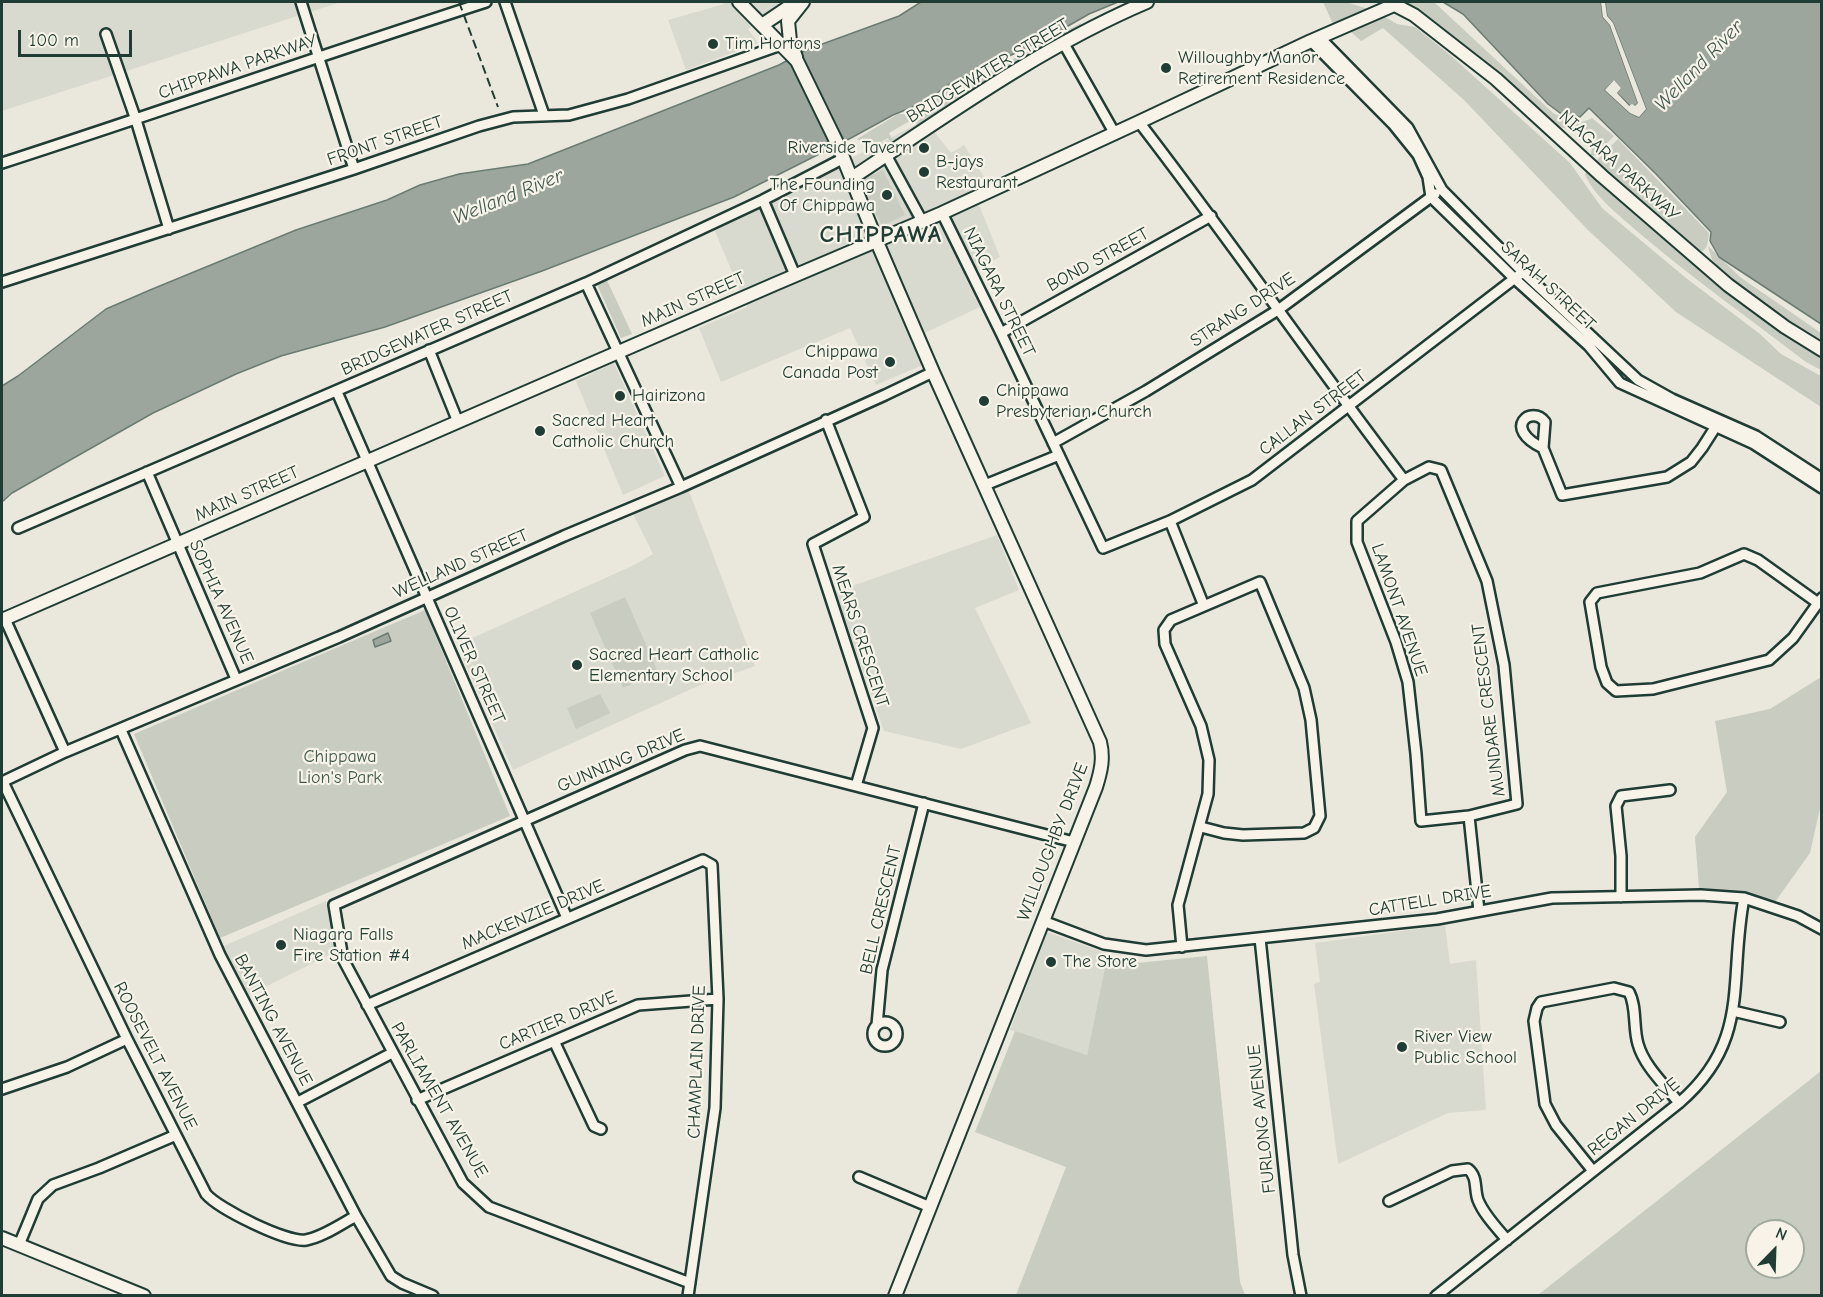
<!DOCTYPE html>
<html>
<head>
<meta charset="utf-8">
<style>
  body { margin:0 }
  #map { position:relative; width:1823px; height:1297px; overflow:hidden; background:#eae8dd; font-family:"Comic Neue",sans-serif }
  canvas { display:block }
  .frame { position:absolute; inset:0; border:3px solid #1f3d34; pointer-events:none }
  .north { position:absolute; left:1745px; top:1219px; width:60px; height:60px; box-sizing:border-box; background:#f7f3e8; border:2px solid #a1aaa0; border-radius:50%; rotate:23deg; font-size:16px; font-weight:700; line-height:24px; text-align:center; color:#1f3d34 }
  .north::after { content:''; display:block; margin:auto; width:21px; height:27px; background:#1f3d34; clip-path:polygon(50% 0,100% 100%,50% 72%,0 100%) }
  .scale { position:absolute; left:18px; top:30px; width:114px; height:27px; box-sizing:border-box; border:3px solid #1f3d34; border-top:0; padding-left:8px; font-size:18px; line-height:21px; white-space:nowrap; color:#1f3d34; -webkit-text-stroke:4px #f7f3e8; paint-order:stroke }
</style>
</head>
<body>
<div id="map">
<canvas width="1823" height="1297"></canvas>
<div class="frame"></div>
<div class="north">N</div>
<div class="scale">100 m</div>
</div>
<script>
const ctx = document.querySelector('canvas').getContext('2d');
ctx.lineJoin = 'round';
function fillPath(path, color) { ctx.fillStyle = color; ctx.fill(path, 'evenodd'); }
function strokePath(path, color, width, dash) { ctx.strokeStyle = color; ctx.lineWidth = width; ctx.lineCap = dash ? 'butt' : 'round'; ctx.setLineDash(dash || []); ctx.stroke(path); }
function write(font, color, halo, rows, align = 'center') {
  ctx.font = font + ' "Comic Neue",sans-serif'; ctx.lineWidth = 4.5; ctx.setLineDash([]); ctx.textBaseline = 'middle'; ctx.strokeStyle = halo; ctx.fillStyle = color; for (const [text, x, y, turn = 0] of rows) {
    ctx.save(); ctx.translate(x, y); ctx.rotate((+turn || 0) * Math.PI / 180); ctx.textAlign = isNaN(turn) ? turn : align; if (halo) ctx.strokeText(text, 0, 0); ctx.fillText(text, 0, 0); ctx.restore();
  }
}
fillPath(new Path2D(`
  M2,2H341L2,111Z
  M722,2H785L748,29L758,43L686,70L668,20L724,4Z
  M925,120L951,153L964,145L986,180L973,190L1000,257L964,275L980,307L912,339L925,364L876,385L850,328L721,382L699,328L747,307L714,229Z
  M614,363L665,476L623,495L576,381Z
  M689,491L755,666L698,686L513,770L457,645L634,565L653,554L633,514Z
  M997,535L1019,590L975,608L1031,723L961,749L884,731L835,592Z
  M326,901L337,951L249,995L224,946Z
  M1445,925L1450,964L1476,960L1486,1110L1448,1113L1338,1164L1314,984L1320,982L1315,943Z
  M1047,932L1108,954L1087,1055L1010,1030Z`), '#d9dacf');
fillPath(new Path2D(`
  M1323,2H1346L1368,9L1333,24Z
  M1400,2H1434L1553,113C1567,120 1577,126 1592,118L1614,136L1594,156L1591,155L1593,136C1584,125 1571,132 1558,126C1505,86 1460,32 1400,2Z
  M1380,14L1397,24L1415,27L1449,54L1570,163L1602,208L1686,278L1760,334L1781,354L1821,376V407L1676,312L1588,230L1464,100L1383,28L1361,41L1350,31Z
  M1081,23L1082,26L1025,58L918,126L913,119L889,133L893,141L892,143L888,138L872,147L857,139L898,114L920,115L929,110C935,92 952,87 968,78L973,80Z
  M1618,139L1709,233L1707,246L1703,251L1690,247L1595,162Z
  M883,170L905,215L882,226L860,181Z
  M1587,170L1663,238L1745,305L1821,355V370L1806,362C1750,319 1692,278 1638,232C1620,216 1595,197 1585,175Z
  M1708,246L1740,277L1821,333V342L1726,276L1712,260Z
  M605,276L632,334L621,338L595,280Z
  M625,597L658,672L623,688L590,613Z
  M425,610L510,816L220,938L134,734Z
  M1821,677V804L1810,853L1775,902L1744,893L1699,888L1695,837L1727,792L1715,721L1770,709Z
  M600,694L610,713L576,729L567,708Z
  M1207,956L1240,1282L1245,1295H1016L1066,1167L975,1132L1015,1031L1087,1055L1107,958L1137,963Z
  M1821,1071V1295H1538ZM1757,1231H1793V1267H1757Z`), '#c8ccc1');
const water = new Path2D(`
  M921,2H1118L1089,14L1047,38L948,85L925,102L893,115L851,138L734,197L542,271L385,327L281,356L236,374L153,413L12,493L2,502V386L18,376L106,309L150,290L296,230L387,200L420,185L459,174L528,164L779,65L806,50L899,16Z
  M1443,2H1601L1603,17L1610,25L1638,103L1635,106H1630L1617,93L1620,88L1614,81L1605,90L1630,113L1639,117L1646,109L1613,23L1607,16L1605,2H1821V324L1719,257L1710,241L1711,232L1656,174L1589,108L1580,117L1560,113L1548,104L1463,14Z
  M388,633L391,641L375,647L373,640Z`);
fillPath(water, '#9ca69c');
strokePath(water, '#6a7c72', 1.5);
fillPath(new Path2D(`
  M1601,2H1605L1607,16L1613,23L1646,109L1639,117L1630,113L1605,90L1614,80L1621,88L1617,93L1629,106L1632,104L1635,106L1638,103L1610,25L1603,17Z`), '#eae8dd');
const street = new Path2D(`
  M301,2L354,169
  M505,2L544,115
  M106,34L136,120L169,229
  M1320,38L1408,128L1442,190L1523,272L1638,380L1672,399L1756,436L1822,479
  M1311,41L1393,124L1418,155L1428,177L1431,197L1515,279L1589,346L1620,383L1754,444L1822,488
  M1064,44L1115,134
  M1139,122C1230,240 1314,362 1404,480
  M886,155L922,221
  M2,163C163,111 324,54 486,2
  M763,200L795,275
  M942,213L1001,333L1103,548L1170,521L1252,480L1523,272
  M2,282L354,169L479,126L513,117L569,115L628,99L781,45
  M586,283L681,487
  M1001,333L1211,216
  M429,350L458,422
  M337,392L567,918
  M826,420L864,517L813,544L873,728L856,786
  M1053,443L1146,391L1278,310L1435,194
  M1543,448C1501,428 1532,404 1545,422L1543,448L1562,495L1667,477L1691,462L1702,448L1718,423
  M1429,467L1441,470L1487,581L1504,665L1517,804L1469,816L1421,821L1416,754L1408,682L1396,642L1357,542V521L1404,480Z
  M147,472L236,679
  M985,485L1059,455
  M1170,521L1204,606
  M18,528L586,283L763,200L844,158
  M1818,603L1758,560L1744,554L1700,573L1597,593L1590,602L1601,667L1607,683L1616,691L1653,689L1769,660L1793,638L1818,603L1822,598
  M5,619L65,752
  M121,730L220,955L356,1216L391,1276L402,1283L433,1296
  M2,782L65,752L339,637L564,536L681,487L885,395L933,372
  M3,782L127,1039L206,1194C219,1209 287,1243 306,1240C323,1237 341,1224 356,1216
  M1469,816L1479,911
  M1621,897V856L1616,806L1621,796L1670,790
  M1043,921L1104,944L1146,950L1437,919L1552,898L1701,895L1744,898L1798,916L1822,929
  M1260,938L1293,1255L1301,1296
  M1182,947L1178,905L1208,794L1209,760L1201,726L1165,644L1164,630L1171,620L1260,582L1304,688L1311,720L1320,816L1314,828L1304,833L1243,835L1224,833L1201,827
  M367,1005L703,860L712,865L718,999L715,1108L688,1296
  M1733,1011L1780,1022
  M873 1034a12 12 0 1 1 24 0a12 12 0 1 1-24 0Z
  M877,1025L882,970L924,803
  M554,1041L594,1126L601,1129
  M2,1089L67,1067L127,1039
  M417,1100L638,1005L718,999
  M298,1102L392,1053
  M1593,1171L1556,1125L1545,1104L1534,1021L1537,1008L1541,1002L1614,988L1629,992C1637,1007 1633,1028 1638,1044C1644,1066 1665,1085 1679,1103
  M859,1177L930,1207
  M1389,1201L1452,1171L1468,1169C1478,1177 1474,1189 1478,1200C1484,1215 1497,1228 1507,1240
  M19,1245L38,1199L53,1185L99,1168L176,1135
  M690,1283L489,1207L463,1183L343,959L334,905L685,750L700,746L1074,842
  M1436,1296L1679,1103C1752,1040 1728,981 1744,898`);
const secondary = new Path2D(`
  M739,2L797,61L838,145L877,242L933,372L1100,742C1104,758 1101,771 1096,787L895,1296
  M1389,2L1414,15L1496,79L1602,176L1728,285L1785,327L1822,350
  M762,25L796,2
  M796,57L790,41L788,21L803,2
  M852,178C947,115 1041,47 1147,2
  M2,620L775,284L942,213L1139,122L1311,41L1394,5
  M2,1238L144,1296`);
strokePath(street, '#1f3d34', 14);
strokePath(secondary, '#1f3d34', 16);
strokePath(street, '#f7f3e8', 9);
strokePath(secondary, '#f7f3e8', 12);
strokePath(new Path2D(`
  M459,2L498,107`), '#1f3d34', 2, [9, 4.5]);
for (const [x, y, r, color] of [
  [713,44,6,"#1f3d34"],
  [1166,68,6,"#1f3d34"],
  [924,148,6,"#1f3d34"],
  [924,172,6,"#1f3d34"],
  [887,195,6,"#1f3d34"],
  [890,362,6,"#1f3d34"],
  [620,396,6,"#1f3d34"],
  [984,401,6,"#1f3d34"],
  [540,431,6,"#1f3d34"],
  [577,665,6,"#1f3d34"],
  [281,945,6,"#1f3d34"],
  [1051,962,6,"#1f3d34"],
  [1402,1047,6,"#1f3d34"]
]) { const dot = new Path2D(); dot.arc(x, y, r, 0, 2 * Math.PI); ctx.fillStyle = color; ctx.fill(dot); strokePath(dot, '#f7f3e8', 2); }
write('18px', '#1f3d34', '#f7f3e8', [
  ["Tim Hortons",725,44],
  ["Willoughby Manor",1178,58],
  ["Retirement Residence",1178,79],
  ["Riverside Tavern",912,148,"right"],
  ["B-jays",936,162],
  ["Restaurant",936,183],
  ["The Founding",875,185,"right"],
  ["Of Chippawa",875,206,"right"],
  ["Chippawa",878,352,"right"],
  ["Canada Post",878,373,"right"],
  ["Chippawa",996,391],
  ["Presbyterian Church",996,412],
  ["Hairizona",632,396],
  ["Sacred Heart",552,421],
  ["Catholic Church",552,442],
  ["Sacred Heart Catholic",589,655],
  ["Elementary School",589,676],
  ["Niagara Falls",293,935],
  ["Fire Station #4",293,956],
  ["The Store",1063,962],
  ["River View",1414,1037],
  ["Public School",1414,1058]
], 'left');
write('18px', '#1f3d34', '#f7f3e8', [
  ["CHIPPAWA PARKWAY",238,67,-19],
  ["BRIDGEWATER STREET",988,71,-31],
  ["FRONT STREET",385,141,-19],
  ["NIAGARA PARKWAY",1619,166,42],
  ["BOND STREET",1098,260,-29],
  ["SARAH STREET",1548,286,43],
  ["NIAGARA STREET",999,292,64],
  ["MAIN STREET",693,300,-24],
  ["STRANG DRIVE",1243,310,-33],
  ["BRIDGEWATER STREET",427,333,-24],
  ["CALLAN STREET",1313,413,-37],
  ["MAIN STREET",247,494,-24],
  ["WELLAND STREET",461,564,-24],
  ["SOPHIA AVENUE",221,602,66],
  ["LAMONT AVENUE",1399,610,71],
  ["MEARS CRESCENT",860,636,72],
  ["OLIVER STREET",474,665,66],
  ["MUNDARE CRESCENT",1489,710,-97],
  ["GUNNING DRIVE",621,761,-23],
  ["WILLOUGHBY DRIVE",1053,842,-69],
  ["CATTELL DRIVE",1430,901,-9],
  ["BELL CRESCENT",881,910,-77],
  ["MACKENZIE DRIVE",533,915,-23],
  ["BANTING AVENUE",273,1020,62],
  ["CARTIER DRIVE",558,1021,-23],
  ["ROOSEVELT AVENUE",155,1056,63],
  ["CHAMPLAIN DRIVE",697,1062,-88],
  ["PARLIAMENT AVENUE",439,1100,60],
  ["REGAN DRIVE",1634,1117,-39],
  ["FURLONG AVENUE",1262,1119,-96]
]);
write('18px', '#415a50', '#f7f3e8', [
  ["Chippawa",340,757],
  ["Lion's Park",340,778]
]);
write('italic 20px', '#445c53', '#f7f3e8', [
  ["Welland River",1699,66,-46],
  ["Welland River",508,197,-22]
]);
ctx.letterSpacing = '1.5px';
write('bold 24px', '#1f3d34', '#f7f3e8', [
  ["CHIPPAWA",881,235]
]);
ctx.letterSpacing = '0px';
</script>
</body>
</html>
